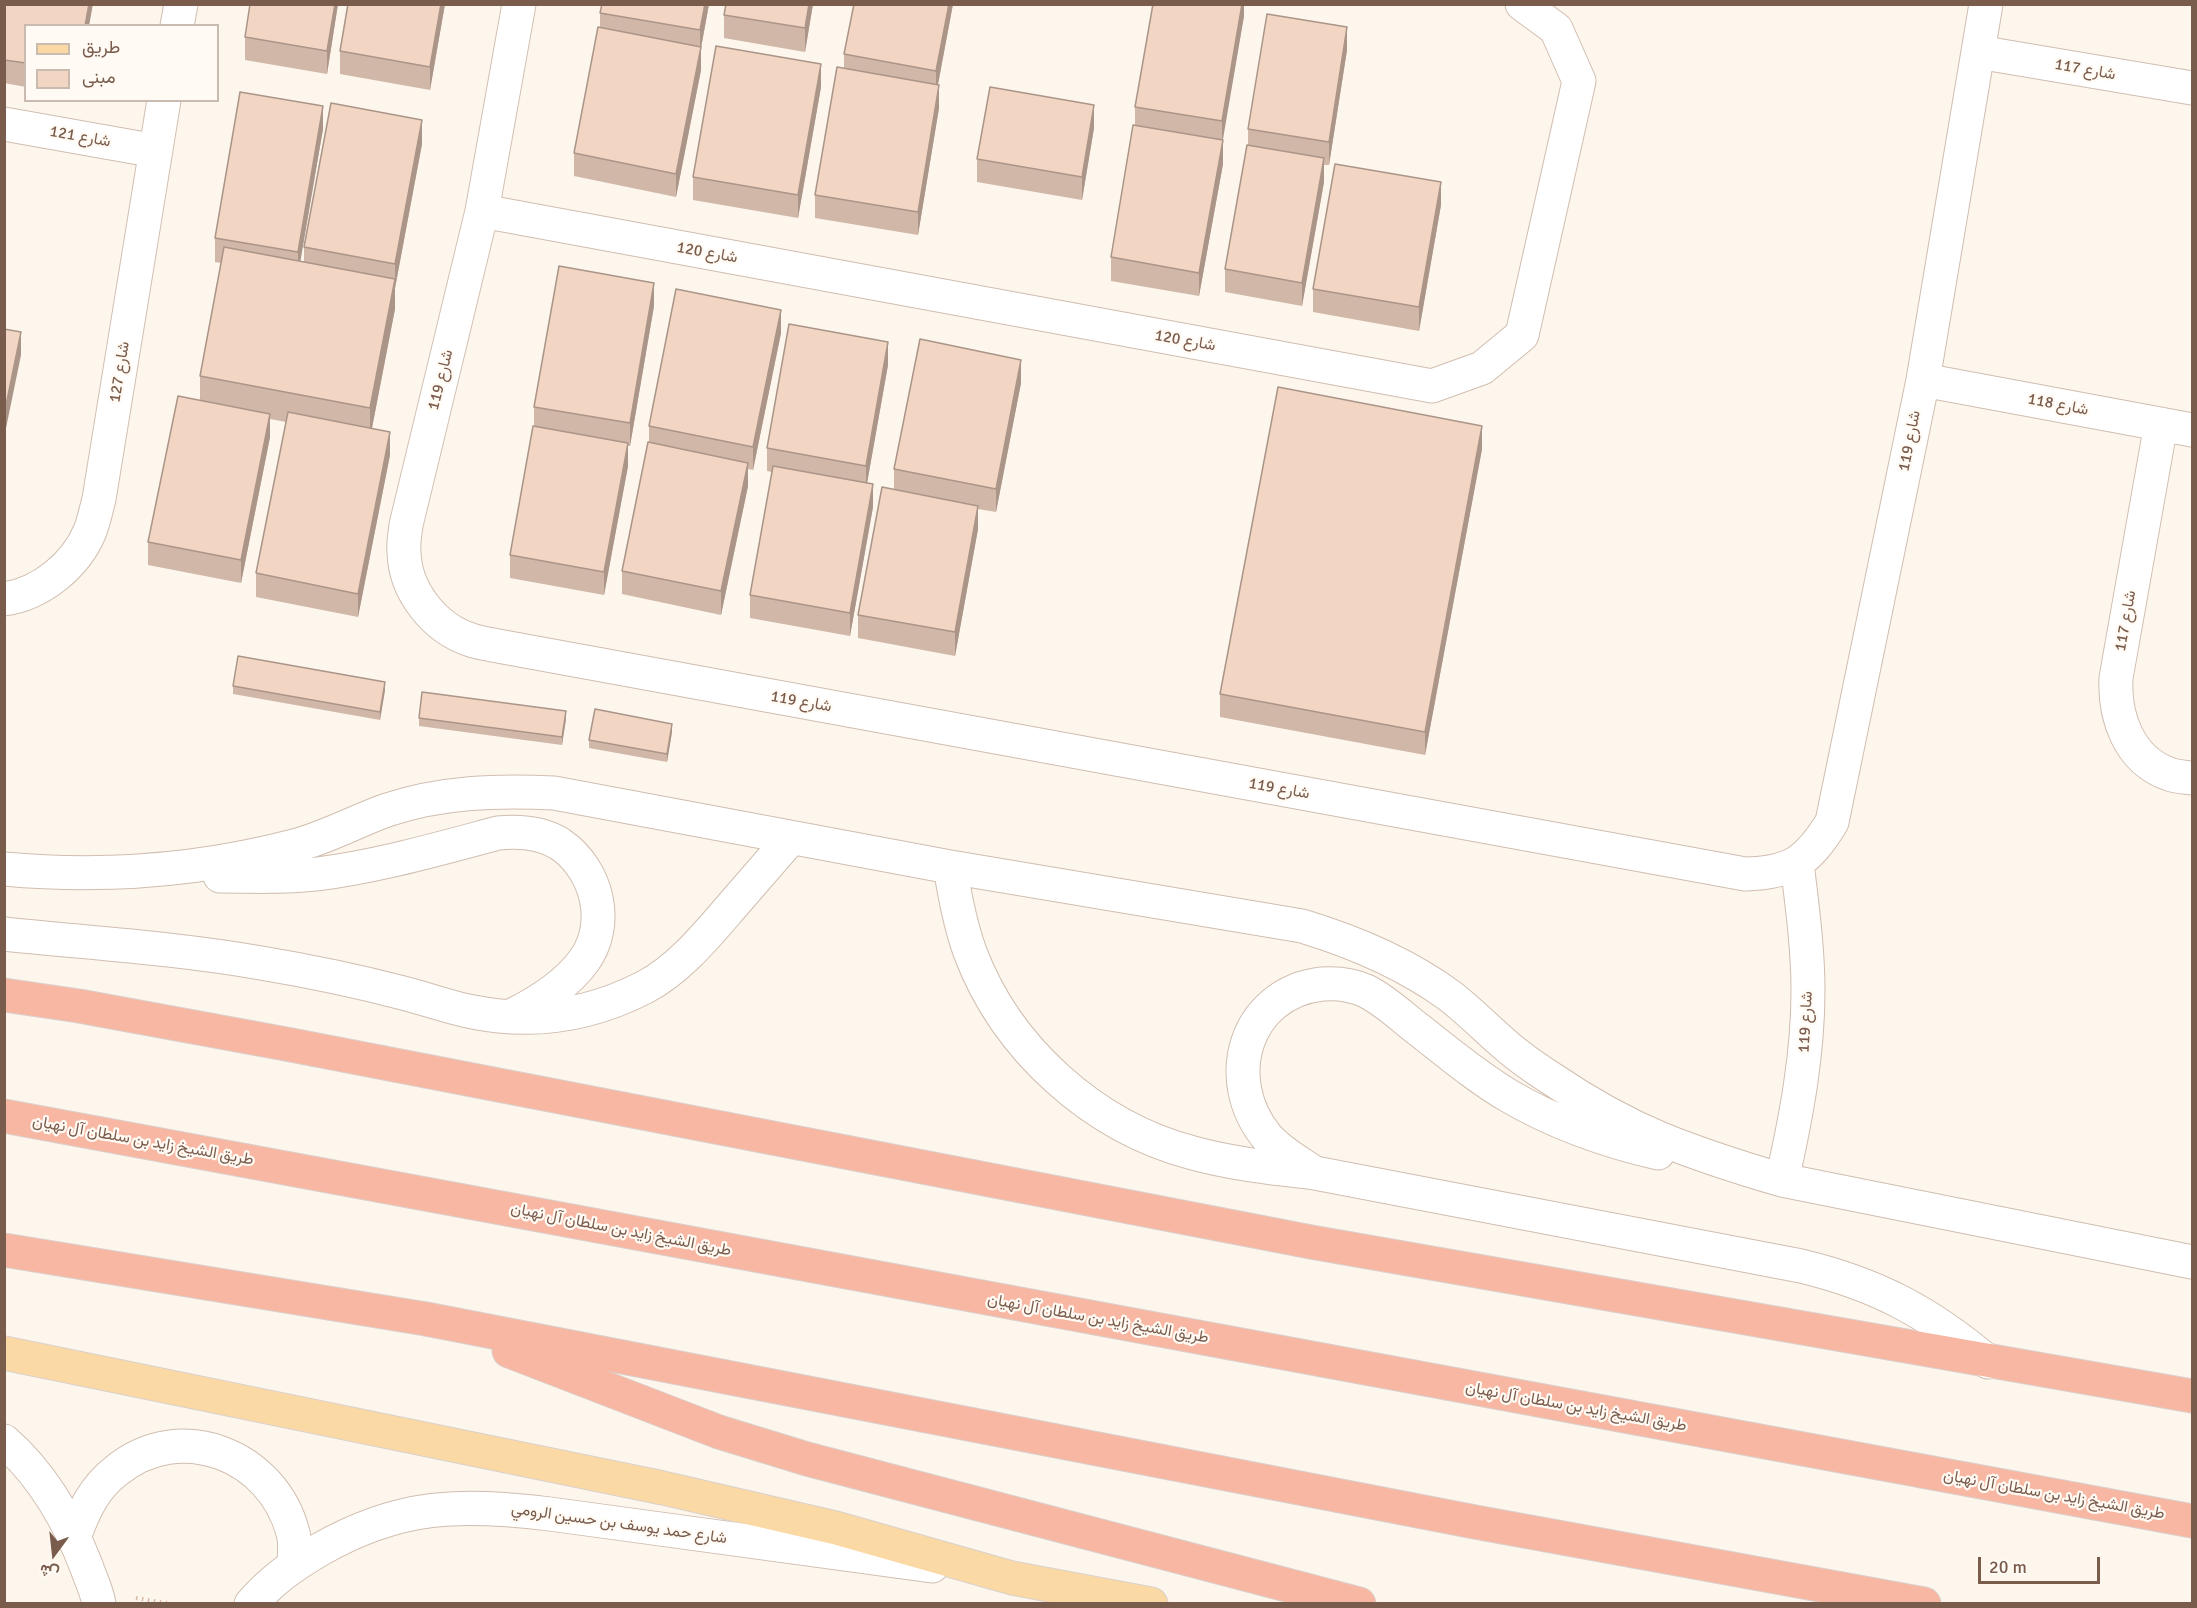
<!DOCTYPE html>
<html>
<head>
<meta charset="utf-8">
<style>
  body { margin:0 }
  #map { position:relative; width:2197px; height:1608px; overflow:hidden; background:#fdf6ec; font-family:Signika,Vazirmatn,sans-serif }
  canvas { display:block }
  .frame { position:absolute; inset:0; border:6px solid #7a5c4d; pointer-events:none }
  .legend { position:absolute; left:24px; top:24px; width:195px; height:78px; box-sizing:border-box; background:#fffaf3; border:2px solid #cabbb1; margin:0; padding:8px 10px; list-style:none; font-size:18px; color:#7a5c4d }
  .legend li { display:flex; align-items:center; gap:12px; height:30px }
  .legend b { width:30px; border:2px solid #cabbb1 }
  .north { position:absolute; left:24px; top:1524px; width:60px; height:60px; -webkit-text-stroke:4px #fffaf3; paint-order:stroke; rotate:195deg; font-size:16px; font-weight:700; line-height:24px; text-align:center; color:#7a5c4d }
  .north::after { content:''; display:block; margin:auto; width:21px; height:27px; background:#7a5c4d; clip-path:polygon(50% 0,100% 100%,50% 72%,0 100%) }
  .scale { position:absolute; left:1978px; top:1557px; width:122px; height:27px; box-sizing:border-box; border:3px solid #7a5c4d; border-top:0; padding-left:8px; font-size:18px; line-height:21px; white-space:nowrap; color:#7a5c4d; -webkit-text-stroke:4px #fffaf3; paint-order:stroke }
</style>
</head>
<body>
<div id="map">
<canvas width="2197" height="1608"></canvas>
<div class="frame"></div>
<ul class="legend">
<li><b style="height:8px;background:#fbd9a5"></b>طريق</li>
<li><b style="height:16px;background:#f3d5c3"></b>مبنى</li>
</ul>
<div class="north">ش</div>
<div class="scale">20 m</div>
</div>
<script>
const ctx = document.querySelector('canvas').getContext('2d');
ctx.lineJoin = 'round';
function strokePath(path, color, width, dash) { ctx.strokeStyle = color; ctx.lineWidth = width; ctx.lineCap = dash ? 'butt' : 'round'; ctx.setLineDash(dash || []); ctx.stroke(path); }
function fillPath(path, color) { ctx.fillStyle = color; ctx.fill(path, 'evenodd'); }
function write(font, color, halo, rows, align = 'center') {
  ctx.font = font + ' Signika,Vazirmatn,sans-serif'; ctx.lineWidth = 4.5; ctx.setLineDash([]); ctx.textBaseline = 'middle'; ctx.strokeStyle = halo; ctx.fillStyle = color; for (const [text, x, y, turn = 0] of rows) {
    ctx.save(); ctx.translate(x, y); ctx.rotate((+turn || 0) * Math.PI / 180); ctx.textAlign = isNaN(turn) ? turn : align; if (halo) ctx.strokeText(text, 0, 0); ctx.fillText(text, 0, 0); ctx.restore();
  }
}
const minor = new Path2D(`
  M519,4L482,211L406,525C405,534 403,543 404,552C405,591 434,628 471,640C479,643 489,644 498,646L1745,874C1792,873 1808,861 1832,822L1923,380L1986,4
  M177,26L181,4
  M1978,52L2192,88
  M4,124L156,151
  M482,211L1432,386L1482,368L1522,335L1579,81L1556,29L1522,4
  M1923,380L2192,430
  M2161,424L2116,678C2114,717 2129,760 2169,774C2176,777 2185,777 2192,778
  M4,599C41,594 76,565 90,531C94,521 96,510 99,499L164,100
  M950,867C955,896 960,924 970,952C1006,1048 1093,1127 1193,1153C1233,1164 1274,1168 1315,1173L1801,1266C1876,1284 1929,1312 1988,1362
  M4,869C102,878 198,871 294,846C326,838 356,821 387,810C441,792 498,790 554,793L950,867L1302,926C1355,942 1405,963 1450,996C1468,1010 1484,1026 1501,1041C1516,1055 1535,1068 1552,1079C1586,1102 1623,1123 1661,1139C1700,1155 1741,1168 1782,1180L2192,1262
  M220,876C252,876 285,878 317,874C379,866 438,849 498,833C519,831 541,832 560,844C598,870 611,925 583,962C565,986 539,1002 513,1015
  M4,934C90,943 176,948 261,963C309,971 357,981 403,993C427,999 450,1008 473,1012C533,1024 591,1015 645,987C679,969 706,936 731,907C751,884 770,862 790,839
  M1310,1170C1295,1160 1279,1151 1267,1137C1220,1080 1244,993 1322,984C1336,983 1353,985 1366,991C1384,1000 1399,1014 1414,1026C1445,1050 1475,1076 1509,1096C1555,1123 1606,1141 1658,1153
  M1782,1180C1796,1118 1808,1055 1808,991C1808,948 1802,905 1797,863
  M4,1441C43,1475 69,1521 87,1568C91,1580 97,1591 99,1604
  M75,1535C84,1510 94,1488 116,1471C180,1418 273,1455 293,1533C296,1543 294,1555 294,1565
  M251,1604C272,1580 292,1566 319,1550C399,1504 460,1503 550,1514L932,1566`);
const major = new Path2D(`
  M4,1353L663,1488L836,1528L1012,1578L1151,1604`);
const highway = new Path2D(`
  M4,995L79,1006L286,1044L1311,1242L2192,1396
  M4,1116L2192,1521
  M4,1250L426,1319L1475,1522L1924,1604
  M509,1351L719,1432L807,1459L1359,1604`);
strokePath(minor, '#d1beb0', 35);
strokePath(major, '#dad1cd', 35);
strokePath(highway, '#dad1cd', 35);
strokePath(new Path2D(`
  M136,1598L171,1604`), '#d9b8a5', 4, [1.5, 4.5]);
strokePath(minor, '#fff', 33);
strokePath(major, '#fbd9a5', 33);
strokePath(highway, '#f7b7a3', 33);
fillPath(new Path2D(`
  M4,4L26,26V87L4,83Z
  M338,4L327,74L245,60V37Z
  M348,4H445L430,90L340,74V51Z
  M602,4H709L701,48V70L676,197L574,176V153L600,27V13Z
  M726,4H813L805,52L724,38V15Z
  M854,4H953L938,84L939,108L918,235L815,218V195L844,68V54Z
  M1244,4V16L1222,140L1223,164L1199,296L1111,281V257L1135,125V107Z
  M1347,50L1329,165H1324V182L1302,306L1225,292V269L1248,145V129Z
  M821,87L798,218L693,200V177Z
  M1094,128L1082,200L977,182V159Z
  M323,129L300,261L304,262V247L422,144L395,288V287V309L372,428L390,455L358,617L256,597V573L286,422L270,419V437L241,583L148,565V542L200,400V376L221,263L215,262V238Z
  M1441,205L1419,331L1313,312V289Z
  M654,306L630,446H628V466L604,595L510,578V555L534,426V407Z
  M781,333L753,470L748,469V486L721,615L622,594V571L649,442V426Z
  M888,365L867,483L873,507L850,636L750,618V595L772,472L767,471V448Z
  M1021,383L996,512L978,509V529L955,656L858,638V615L894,490V469Z
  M1482,449L1425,755L1220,717V694Z
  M233,686L385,690L380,720L233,694Z
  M419,718L566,719L562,745L419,726Z
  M672,732L667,762L589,748V740Z`), '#d1b7a8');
fillPath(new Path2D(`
  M89,4H93L89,26H85Z
  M335,4H338L327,74V51Z
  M441,4H445L430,90V67Z
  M705,4H709L701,48V70L676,197V174L700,52V30Z
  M809,4H813L805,52V28Z
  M949,4H953L936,95V71Z
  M1242,4H1244V16L1222,145V121Z
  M1347,27V50L1329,165V142Z
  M821,64V87L798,218V195Z
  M939,85V108L918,235V212Z
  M1094,105V128L1082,200V177Z
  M323,106V129L298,275V252Z
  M422,120V144L395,288V264Z
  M1223,140V164L1199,296V273Z
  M1324,158V182L1302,306V283Z
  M1441,182V205L1419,331V307Z
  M395,279V309L370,438V408Z
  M654,283V306L630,446V423Z
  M781,310V333L753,470V447Z
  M21,332V355L4,438V415Z
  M888,342V365L866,489V466Z
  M1021,360V383L996,512V489Z
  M270,414V437L241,583V560Z
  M1482,426V449L1425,755V732Z
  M390,432V455L358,617V594Z
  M628,443V466L604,595V572Z
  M748,463V486L721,615V591Z
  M873,484V507L850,636V613Z
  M978,506V529L955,656V632Z
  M385,682V690L380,720V712Z
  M566,711V719L562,745V737Z
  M672,724V732L667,762V754Z`), '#aa9588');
const building = new Path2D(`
  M4,4H89L85,26H26V63L4,60Z
  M250,4H335L327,51L245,37Z
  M348,4H441L430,67L340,51Z
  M602,4H705L700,30L600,13Z
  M726,4H809L805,28L724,15Z
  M854,4H949L936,71L844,54Z
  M1153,4H1242L1222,121L1135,107Z
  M1267,14L1347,27L1329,142L1248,129Z
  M598,27L701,47L676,174L574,153Z
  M716,46L821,64L798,195L693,177Z
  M837,67L939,85L918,212L815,195Z
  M990,87L1094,105L1082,177L977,159Z
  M240,92L323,106L298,252L215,238Z
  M331,103L422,120L395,264L304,247Z
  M1133,125L1223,140L1199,273L1111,257Z
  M1247,145L1324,158L1302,283L1225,269Z
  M1335,164L1441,182L1419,307L1313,289Z
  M224,247L395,279L370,408L200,376Z
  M559,266L654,283L630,423L534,407Z
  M676,289L781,310L753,447L649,426Z
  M789,324L888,342L866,466L767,448Z
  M4,329L21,332L4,415Z
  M920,339L1021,360L996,489L894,469Z
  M1278,387L1482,426L1425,732L1220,694Z
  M178,396L270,414L241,560L148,542Z
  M288,412L390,432L358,594L256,573Z
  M533,426L628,443L604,572L510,555Z
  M648,442L748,463L721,591L622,571Z
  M773,466L873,484L850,613L750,595Z
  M882,487L978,506L955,632L858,615Z
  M238,656L385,682L380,712L233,686Z
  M422,692L566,711L562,737L419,718Z
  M595,709L672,724L667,754L589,740Z`);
fillPath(building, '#f3d5c3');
strokePath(building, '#aa9588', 1.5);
write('16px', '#7a5c4d', '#fffaf3', [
  ["شارع 117",2085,70,10],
  ["شارع 121",80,137,10],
  ["شارع 120",707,253,10],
  ["شارع 120",1185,341,10],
  ["شارع 127",120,372,-81],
  ["شارع 119",441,380,-76],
  ["شارع 118",2058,405,11],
  ["شارع 119",1910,441,-79],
  ["شارع 117",2126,621,-80],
  ["شارع 119",801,702,10],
  ["شارع 119",1279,789,10],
  ["شارع 119",1806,1022,-87],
  ["طريق الشيخ زايد بن سلطان آل نهيان",143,1141,10],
  ["طريق الشيخ زايد بن سلطان آل نهيان",621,1230,11],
  ["طريق الشيخ زايد بن سلطان آل نهيان",1098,1319,10],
  ["طريق الشيخ زايد بن سلطان آل نهيان",1576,1407,10],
  ["طريق الشيخ زايد بن سلطان آل نهيان",2054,1495,10],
  ["شارع حمد يوسف بن حسين الرومي",619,1524,8]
]);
</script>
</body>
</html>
